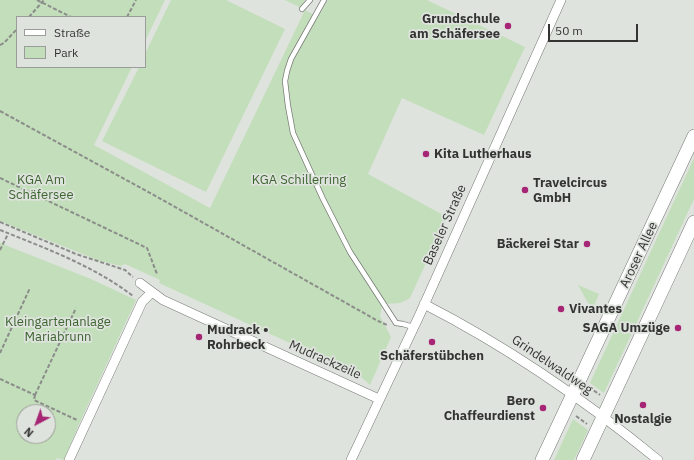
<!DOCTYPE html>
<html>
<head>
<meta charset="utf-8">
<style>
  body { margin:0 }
  #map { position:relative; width:694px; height:460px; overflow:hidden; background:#dfe3de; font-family:"IBM Plex Sans",sans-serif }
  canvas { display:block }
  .legend { position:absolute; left:16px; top:16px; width:130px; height:52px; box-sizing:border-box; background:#dfe3de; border:1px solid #9b9d9a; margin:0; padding:5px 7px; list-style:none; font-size:12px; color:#343533 }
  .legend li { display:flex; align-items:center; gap:8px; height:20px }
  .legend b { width:20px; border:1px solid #9b9d9a }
  .north { position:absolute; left:16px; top:404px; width:40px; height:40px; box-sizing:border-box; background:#dfe3de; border:1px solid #9b9d9a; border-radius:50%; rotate:221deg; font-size:11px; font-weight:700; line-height:16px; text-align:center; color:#343533 }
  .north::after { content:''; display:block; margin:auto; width:14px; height:18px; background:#a62574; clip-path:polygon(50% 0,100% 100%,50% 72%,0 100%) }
  .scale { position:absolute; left:548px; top:24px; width:90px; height:18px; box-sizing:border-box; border:2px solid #343533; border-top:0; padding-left:5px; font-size:12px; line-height:14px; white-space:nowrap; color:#343533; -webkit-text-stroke:3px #dfe3de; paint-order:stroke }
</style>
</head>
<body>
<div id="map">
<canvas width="694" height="460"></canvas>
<ul class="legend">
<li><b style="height:5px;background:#fff"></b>Straße</li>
<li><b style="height:11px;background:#c3deba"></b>Park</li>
</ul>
<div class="north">N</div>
<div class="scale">50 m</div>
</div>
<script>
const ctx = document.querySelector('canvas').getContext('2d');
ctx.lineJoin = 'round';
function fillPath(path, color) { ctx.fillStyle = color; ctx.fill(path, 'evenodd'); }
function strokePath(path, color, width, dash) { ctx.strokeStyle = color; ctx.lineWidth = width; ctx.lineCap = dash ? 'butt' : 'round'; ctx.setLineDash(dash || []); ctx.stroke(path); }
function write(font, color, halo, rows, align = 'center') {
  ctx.font = font + ' "IBM Plex Sans",sans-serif'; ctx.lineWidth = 3.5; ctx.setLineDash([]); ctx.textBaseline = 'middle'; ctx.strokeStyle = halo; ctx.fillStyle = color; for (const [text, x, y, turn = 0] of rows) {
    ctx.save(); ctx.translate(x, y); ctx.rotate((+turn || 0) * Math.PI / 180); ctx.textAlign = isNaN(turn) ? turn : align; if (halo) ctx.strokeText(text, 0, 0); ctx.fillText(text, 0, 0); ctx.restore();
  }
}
fillPath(new Path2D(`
  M0,0H165L145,41V17H17V67H132L94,145L210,208L305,10L318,17L328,0H427L525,47L484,135L402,98L368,174L447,217L410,298C397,307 394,301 382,305L380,316L391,337L370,385L361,377L292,344L159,283L160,280L125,264L121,266L100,261L0,221Z
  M171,0H226L285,29L206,192L102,141L139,67H145V54Z
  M285,0H305L301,8Z
  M694,158V199L604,393L590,383Z
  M0,243L91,279L136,300L80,422L64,460L57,458L56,460H0ZM24,412H48V436H24Z
  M578,285L599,294L594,306L588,303Z
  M573,419L588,430L574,460H554Z`), '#c3deba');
const lane = new Path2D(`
  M324,0L291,59L287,71L285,81L288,106L293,133L323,199L350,252L396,323L403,324L413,327
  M302,9L310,0`);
const street = new Path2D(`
  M140,283L163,300L379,399
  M424,304C508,347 585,400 658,460
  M69,460L142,302L152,292
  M351,460L420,314L561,0`);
const secondary = new Path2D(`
  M542,460L694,136
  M583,460L694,222`);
strokePath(lane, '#777a76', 6);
strokePath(street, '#777a76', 10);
strokePath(secondary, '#777a76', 14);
strokePath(new Path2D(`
  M37,0L71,17
  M29,17L44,0
  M127,17L136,0
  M0,45L4,43L17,29
  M0,111L152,194L378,321L387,325
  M0,178L147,248L157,274
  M0,222L76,254L125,270L133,277
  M0,230C45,248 94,266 133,296
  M0,250L8,234
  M0,353L30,288
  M0,379L35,395
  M589,387L600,395
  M35,395L76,308
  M35,395L34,400L77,420
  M576,416L587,424`), '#8b8d8a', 2, [4, 2]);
strokePath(lane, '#fff', 4.5);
strokePath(street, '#fff', 9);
strokePath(secondary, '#fff', 13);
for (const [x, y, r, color] of [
  [508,26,4,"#a62574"],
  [426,154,4,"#a62574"],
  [525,190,4,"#a62574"],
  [587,244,4,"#a62574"],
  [561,309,4,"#a62574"],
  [678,328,4,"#a62574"],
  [199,337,4,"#a62574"],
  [432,342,4,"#a62574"],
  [643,405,4,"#a62574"],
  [543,408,4,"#a62574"]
]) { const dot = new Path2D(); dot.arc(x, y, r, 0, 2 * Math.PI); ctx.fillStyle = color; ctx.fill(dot); strokePath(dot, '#dfe3de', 1.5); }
write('bold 13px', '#343533', '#dfe3de', [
  ["Grundschule",500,19],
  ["am Schäfersee",500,34],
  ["Kita Lutherhaus",434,154,"left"],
  ["Travelcircus",533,183,"left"],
  ["GmbH",533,198,"left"],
  ["Bäckerei Star",579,244],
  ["Vivantes",569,309,"left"],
  ["SAGA Umzüge",670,328],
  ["Mudrack •",207,330,"left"],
  ["Rohrbeck",207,345,"left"],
  ["Schäferstübchen",432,356,"center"],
  ["Bero",535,401],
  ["Chaffeurdienst",535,416],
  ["Nostalgie",643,419,"center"]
], 'right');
write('13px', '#3c642f', '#dfe3de', [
  ["KGA Am",41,180],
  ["Schäfersee",41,195],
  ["KGA Schillerring",299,180],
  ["Kleingartenanlage",58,322],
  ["Mariabrunn",58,337]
]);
write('13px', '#343533', '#dfe3de', [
  ["Baseler Straße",445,225,-66],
  ["Aroser Allee",639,255,-65],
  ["Mudrackzeile",325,360,24],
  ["Grindelwaldweg",552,365,34]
]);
</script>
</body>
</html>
